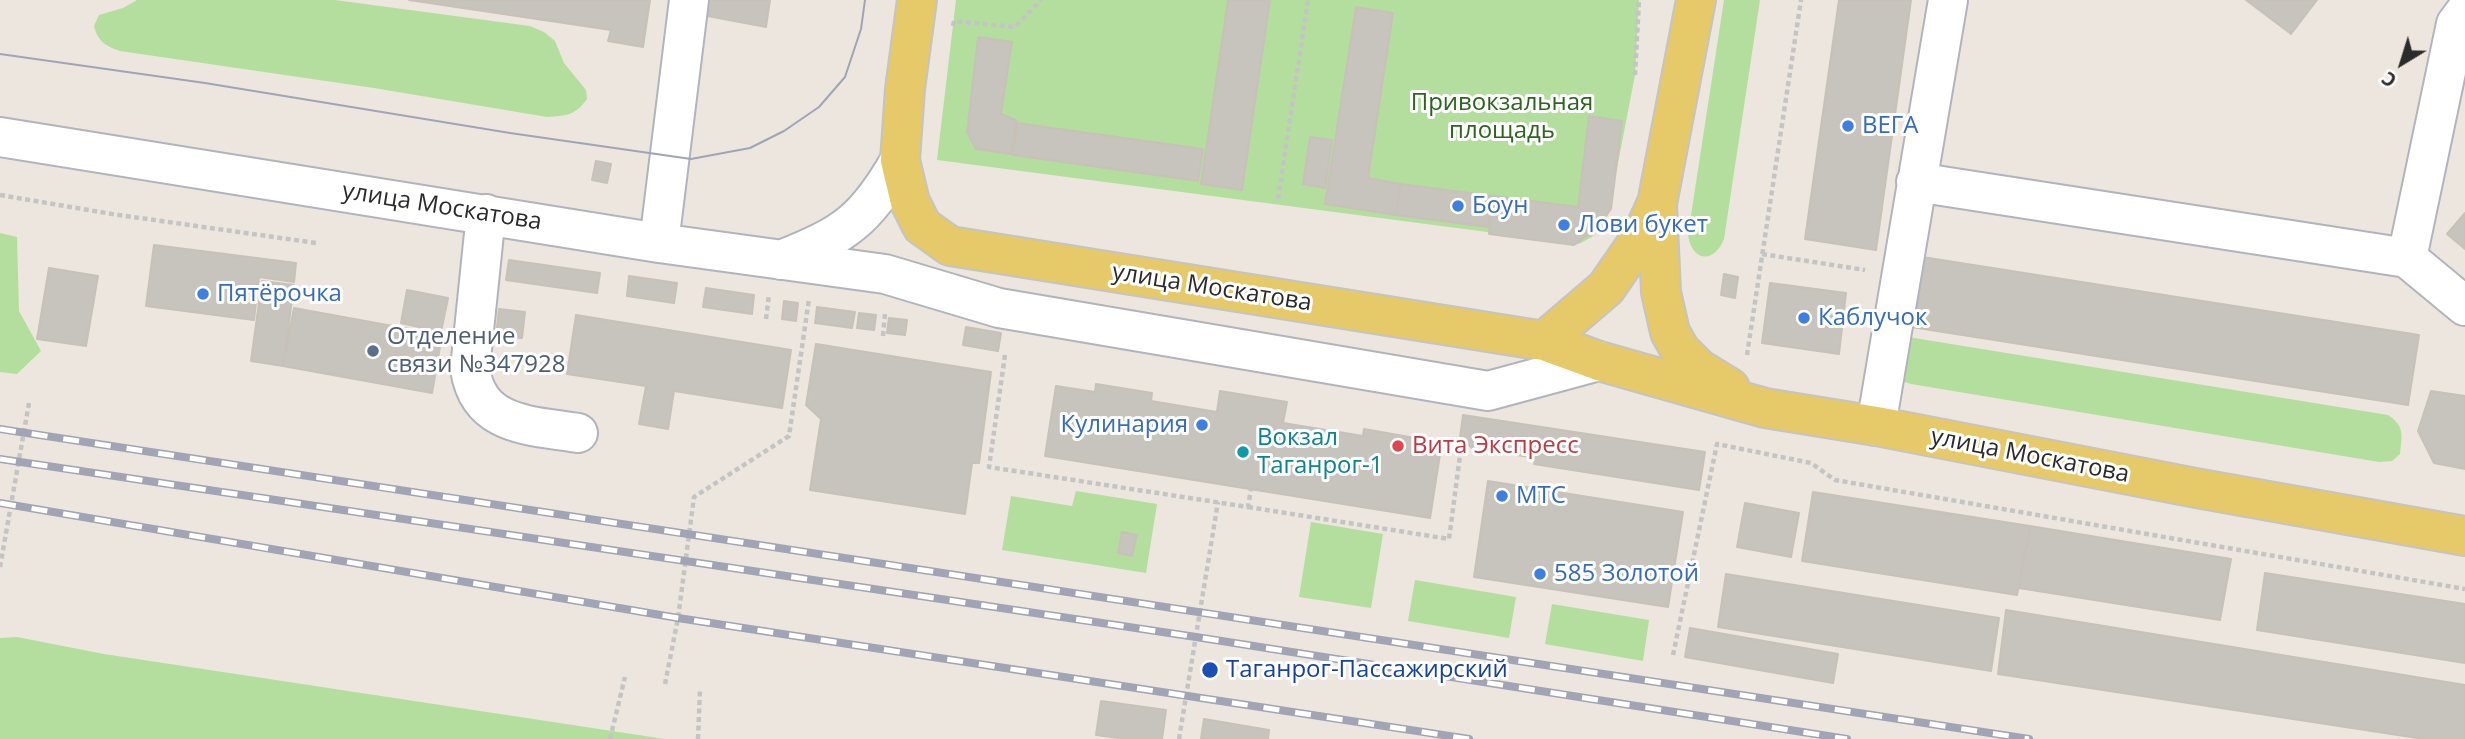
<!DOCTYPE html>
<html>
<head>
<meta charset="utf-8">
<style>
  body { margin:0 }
  #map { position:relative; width:2465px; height:739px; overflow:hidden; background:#ece6de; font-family:"Open Sans",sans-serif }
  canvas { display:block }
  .north { position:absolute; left:2367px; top:28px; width:70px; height:70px; -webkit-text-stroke:5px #fff; paint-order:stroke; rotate:218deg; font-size:19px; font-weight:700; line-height:28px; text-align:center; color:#2b2b2b }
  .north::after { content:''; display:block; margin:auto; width:24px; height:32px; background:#2b2b2b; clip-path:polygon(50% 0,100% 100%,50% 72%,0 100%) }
</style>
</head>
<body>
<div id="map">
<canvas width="2465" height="739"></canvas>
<div class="north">С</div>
</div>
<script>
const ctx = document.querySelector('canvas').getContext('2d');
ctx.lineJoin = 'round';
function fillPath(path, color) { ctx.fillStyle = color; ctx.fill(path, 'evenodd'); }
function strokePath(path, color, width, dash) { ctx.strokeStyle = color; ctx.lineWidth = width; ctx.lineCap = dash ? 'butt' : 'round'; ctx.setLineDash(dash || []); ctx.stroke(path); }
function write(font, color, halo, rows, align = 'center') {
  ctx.font = font + ' "Open Sans",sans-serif'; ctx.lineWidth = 6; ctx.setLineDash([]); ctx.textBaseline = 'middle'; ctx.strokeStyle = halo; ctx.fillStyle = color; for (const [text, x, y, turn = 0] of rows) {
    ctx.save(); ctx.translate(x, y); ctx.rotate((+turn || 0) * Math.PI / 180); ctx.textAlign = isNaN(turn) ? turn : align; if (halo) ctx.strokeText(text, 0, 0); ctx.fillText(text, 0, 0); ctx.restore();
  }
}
fillPath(new Path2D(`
  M137,0H335L530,26L544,32L555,41L564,63L586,90L587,99C576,115 566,116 547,117L374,88L120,51C106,46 98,42 94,26L99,15L123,8Z
  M956,0H1639L1635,75L1608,215L1595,235L1579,244L937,160Z
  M1724,0H1760L1724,239C1714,264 1692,262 1688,235Z
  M0,233L17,237L19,311L41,351L17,374L0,372Z
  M1908,337L2388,415C2405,426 2402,436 2400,454L2392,461L2379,462L1911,384L1902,381Z
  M1076,491L1157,504L1146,573L1002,550L1011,496L1072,506Z
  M1311,522L1383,534L1371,608L1299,597Z
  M1415,580L1516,597L1509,638L1408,621Z
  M1552,604L1649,620L1643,661L1545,644Z
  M17,637L104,654L665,739H0V638Z`), '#b4de9e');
const building = new Path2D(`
  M409,0H650L643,47L608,41L611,30Z
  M700,0H770L766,27L697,14Z
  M1228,0H1270L1242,190L1201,184Z
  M1839,0H1911L1876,250L1805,239Z
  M2246,0H2317L2291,34Z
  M1356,7L1393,13L1368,178L1401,184L1396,215L1325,204Z
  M978,37L1012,42L1001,114L1016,120L1011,154L976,149L967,132Z
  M1589,116L1622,121L1611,209L1596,229L1574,245L1489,234L1494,196L1578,207Z
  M1017,123L1203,149L1198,181L1013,155Z
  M1310,137L1332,140L1325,188L1303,184Z
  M596,161L611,164L607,183L592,180Z
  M1401,184L1492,196L1488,227L1396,215Z
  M2465,213V249L2447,234Z
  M154,245L296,263L294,282L259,277L254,320L146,306Z
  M1916,256L2419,335L2408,405L1905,326Z
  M509,260L600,273L597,293L506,280Z
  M49,268L98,276L86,346L37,339Z
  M1724,274L1738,277L1735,298L1721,295Z
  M629,276L677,283L674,303L627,296Z
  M262,281L294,285L283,366L251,361Z
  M1770,283L1846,293L1839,354L1762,343Z
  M706,288L754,295L752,314L703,307Z
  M407,290L448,298L441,332L401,323Z
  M784,301L798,303L796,321L782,319Z
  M817,307L855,312L852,328L815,323Z
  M294,308L442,335L432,393L283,366Z
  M499,309L525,312L522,338L496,336Z
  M859,313L876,315L874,330L857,328Z
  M576,315L791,350L782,408L674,391L668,429L639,424L646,386L567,374Z
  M889,318L907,320L905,335L887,333Z
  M966,327L1001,333L998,351L963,345Z
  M816,344L991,372L979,463H972L965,514L810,490L821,419L806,405Z
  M1096,384L1152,393L1151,401L1217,412L1220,391L1287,402L1283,423L1363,436L1364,429L1415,438L1414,444L1441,448L1430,518L1045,456L1056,386L1095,392Z
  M2431,391L2465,396V469L2434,463L2418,431Z
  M1463,415L1705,452L1699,490L1534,464L1536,458L1472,448L1460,438Z
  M1488,481L1683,512L1668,607L1474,577Z
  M1813,492L2030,526L2017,595L1802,561Z
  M1745,503L1799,513L1791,557L1737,547Z
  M2030,526L2231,559L2220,620L2019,588Z
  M1122,532L1137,535L1132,556L1118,553Z
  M2265,573L2465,604V663L2257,630Z
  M1726,574L1999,618L1991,671L1718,627Z
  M2006,610L2465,685V739H2424L1998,674Z
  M1690,628L1838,654L1833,683L1685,657Z
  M1101,701L1166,710L1162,739H1126L1096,735Z
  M1204,719L1269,730L1268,739H1201Z`);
fillPath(building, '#c7c3bd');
strokePath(building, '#c7c1b8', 2);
const minor = new Path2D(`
  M0,137L659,243L885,274L999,308L1488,391L1599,361
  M1916,182L2407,258L2465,306
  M486,214L470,369C479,427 530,425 578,433
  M659,243L689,0
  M2407,258L2456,24L2465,12
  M781,260C845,235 866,220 900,160
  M1876,426L1948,0`);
const major = new Path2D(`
  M917,0L905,89L900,160L910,202L922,226L950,246L1544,341L1599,361L1765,408L1876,426L2196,488L2465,536
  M1696,0L1657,204L1661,292L1670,332L1680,350L1699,369L1730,388
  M1544,341L1606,288L1642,236L1656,205`);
strokePath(minor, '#b1b4bd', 42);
strokePath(major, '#c4c4c4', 42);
strokePath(new Path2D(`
  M953,26L954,21L1015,27L1041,0
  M1635,75L1639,0
  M0,195L112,214L316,243
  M1278,199L1308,0
  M1762,254L1865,270
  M766,319L769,295
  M883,336L885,313
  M1005,355L989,467L1248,507L1251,489
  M1747,355L1801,0
  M1248,507L1449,539L1461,448
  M0,567L29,403
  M1673,655L1717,444L1811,463L1835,480L2465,589
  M665,684L678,618L694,497L789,436L809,299
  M610,739L625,677
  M698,739L700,689
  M1179,739L1218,502`), '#c4c4c4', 4.5, [5, 3.5]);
strokePath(minor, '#fff', 38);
strokePath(major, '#e6c968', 38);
strokePath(new Path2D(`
  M0,54L205,83L510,133L691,159L750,148L784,131L819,107L845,77L861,29L865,0`), '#a1a4b4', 2);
const rail = new Path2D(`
  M0,429L2029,739
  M0,459L1196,637L1847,739
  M0,503L678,618L1469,739`);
strokePath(rail, '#a1a4b4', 8);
strokePath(rail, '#fff', 5, [16]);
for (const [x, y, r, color] of [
  [1848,126,7,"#3f7fe0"],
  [1458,206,7,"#3f7fe0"],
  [1564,225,7,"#3f7fe0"],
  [203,294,7,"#3f7fe0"],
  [1804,318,7,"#3f7fe0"],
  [373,351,7,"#5c6f8a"],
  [1202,425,7,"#3f7fe0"],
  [1398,446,7,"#e0444e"],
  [1243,452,7,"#0f9aa8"],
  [1502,496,7,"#3f7fe0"],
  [1540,574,7,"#3f7fe0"],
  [1210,670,9,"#1a4fb4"]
]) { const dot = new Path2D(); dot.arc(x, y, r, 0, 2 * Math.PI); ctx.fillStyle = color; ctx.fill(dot); strokePath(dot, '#fff', 2.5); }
write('24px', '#2e6320', '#fff', [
  ["Привокзальная",1502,103],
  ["площадь",1502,131]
]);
write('24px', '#366cbe', '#fff', [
  ["ВЕГА",1862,126],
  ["Боун",1472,206],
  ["Лови букет",1578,225],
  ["Пятёрочка",217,294],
  ["Каблучок",1818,318],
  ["Кулинария",1188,425,"right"],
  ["МТС",1516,496],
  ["585 Золотой",1554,574]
], 'left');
write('24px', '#2b2b2b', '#fff', [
  ["улица Москатова",442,207,9],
  ["улица Москатова",1212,288,9],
  ["улица Москатова",2030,456,11]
]);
write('24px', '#4e5e75', '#fff', [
  ["Отделение",387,337],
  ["связи №347928",387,365]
], 'left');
write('24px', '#0d838f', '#fff', [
  ["Вокзал",1257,438],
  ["Таганрог-1",1257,466]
], 'left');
write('24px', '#be3a42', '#fff', [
  ["Вита Экспресс",1412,446]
], 'left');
write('24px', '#164399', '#fff', [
  ["Таганрог-Пассажирский",1226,670]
], 'left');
</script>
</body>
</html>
